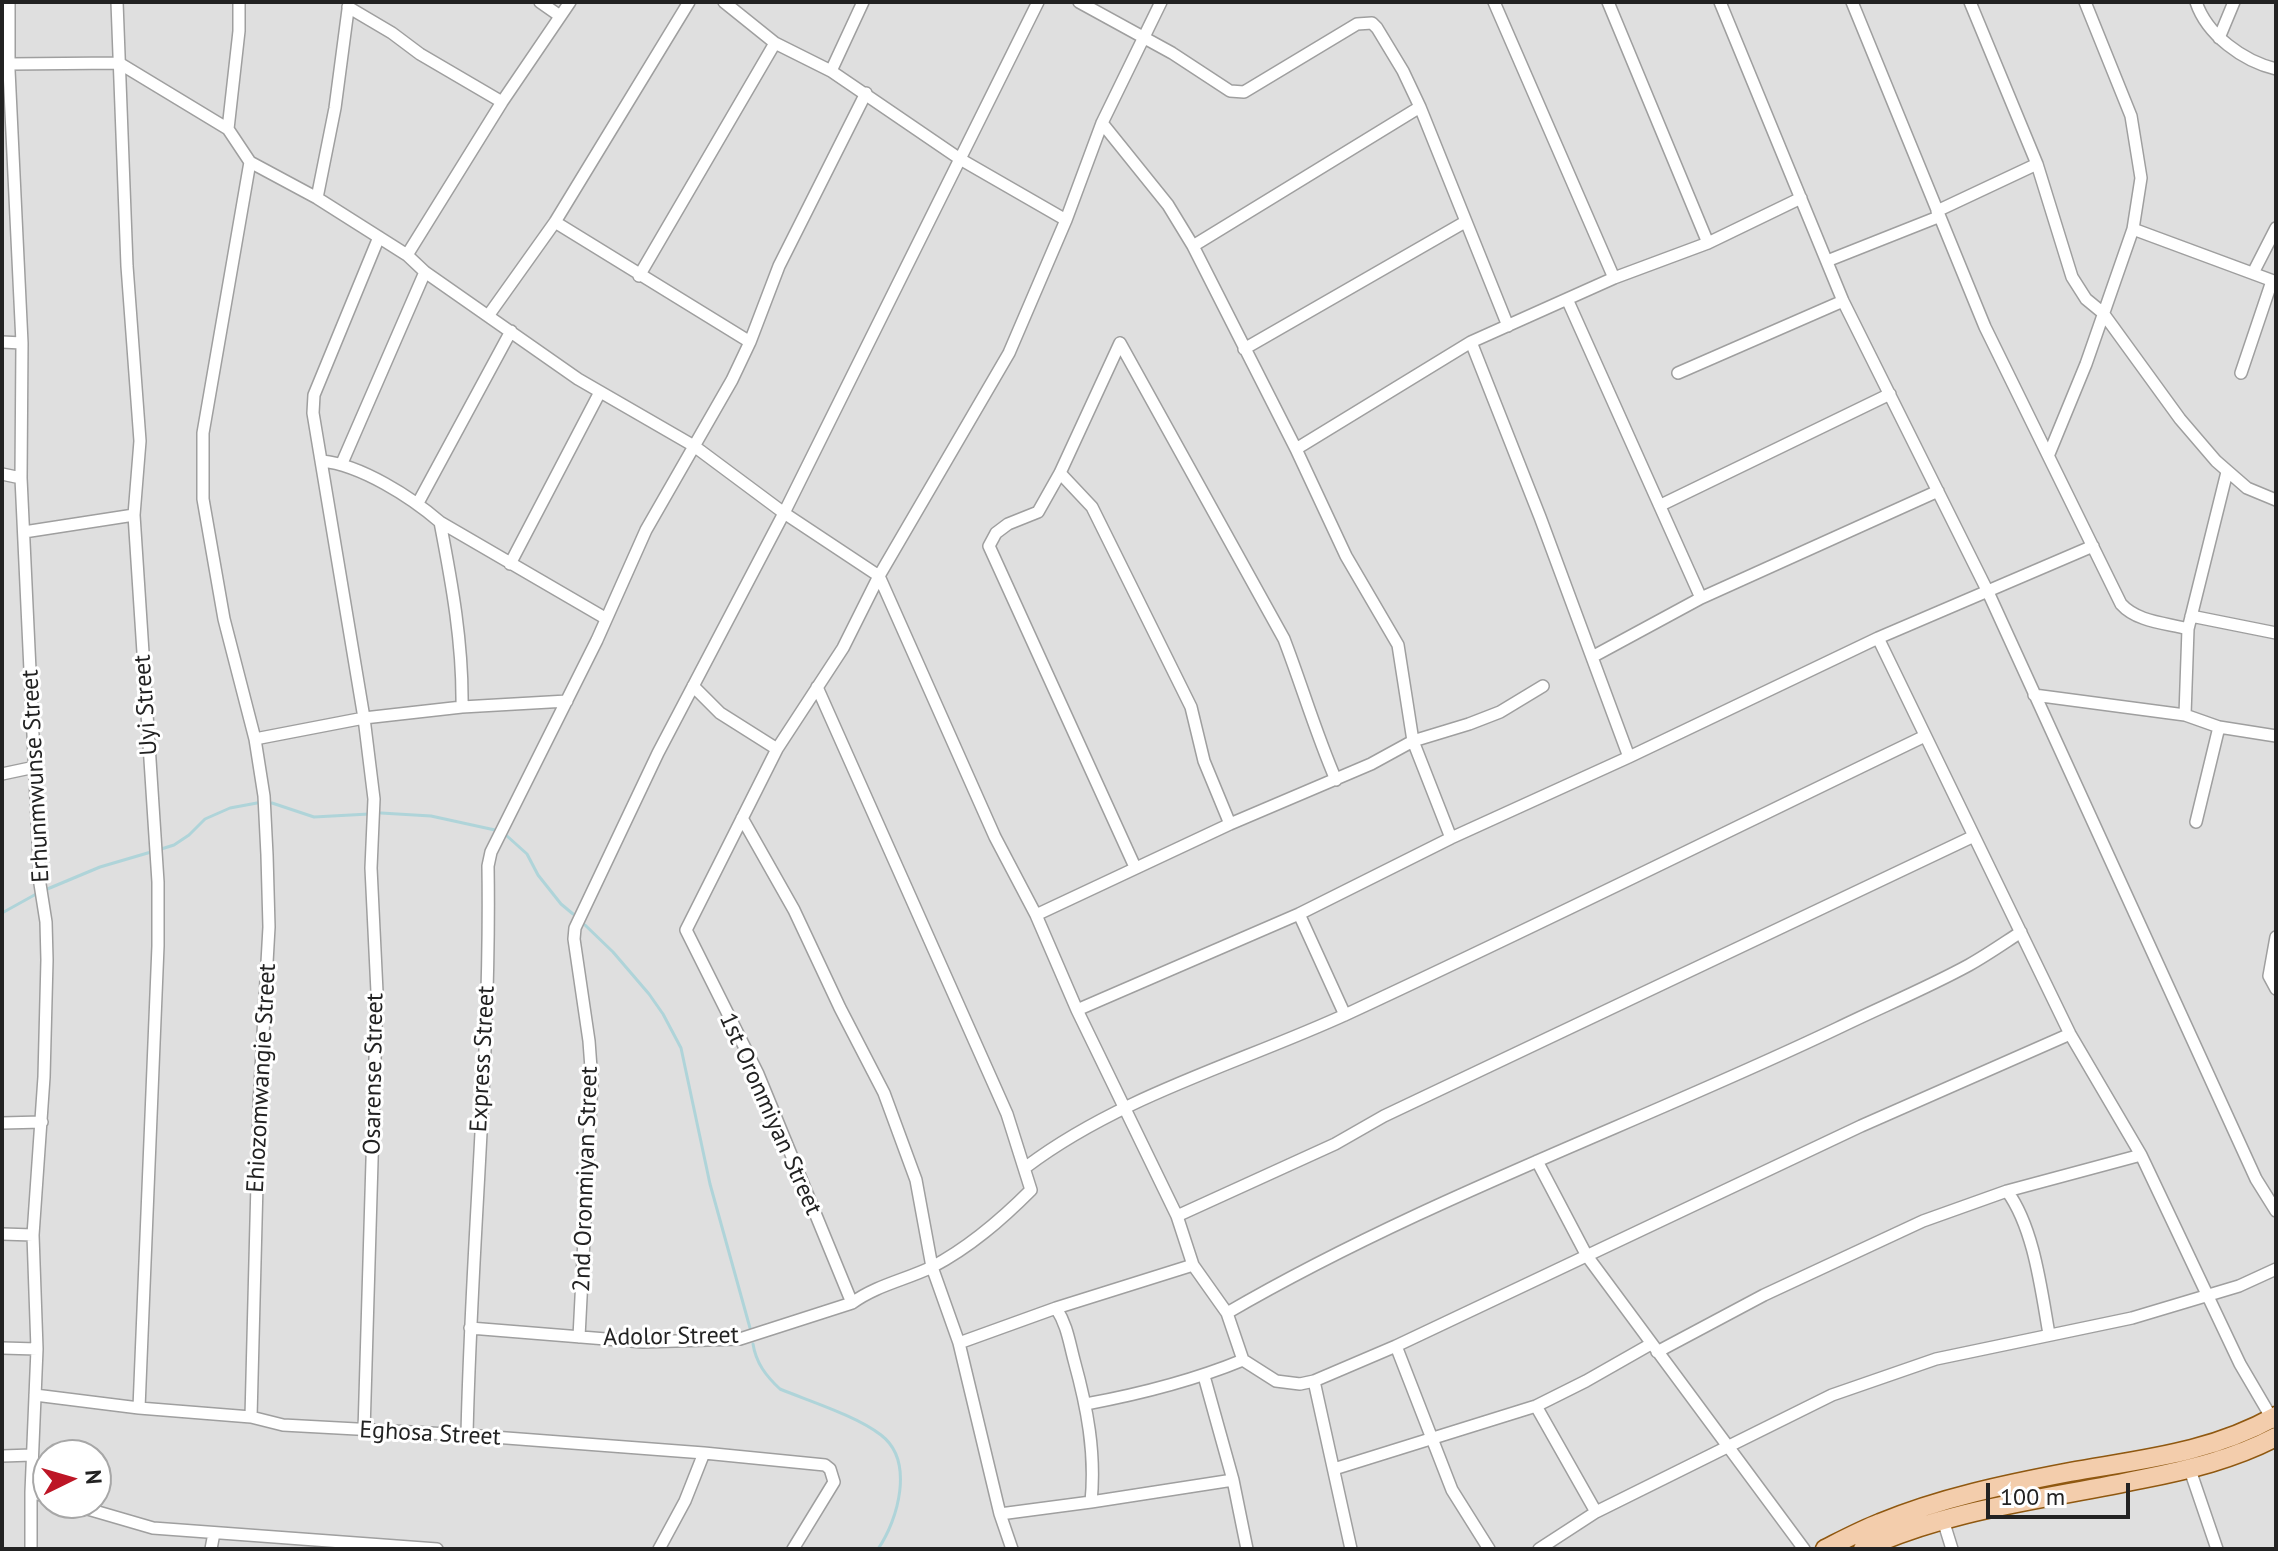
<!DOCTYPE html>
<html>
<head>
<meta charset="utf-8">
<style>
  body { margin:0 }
  #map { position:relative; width:2278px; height:1551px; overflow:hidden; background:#f1eee9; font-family:"PT Sans",sans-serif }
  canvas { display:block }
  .frame { position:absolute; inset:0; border:4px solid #222; pointer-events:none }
  .north { position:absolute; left:32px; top:1439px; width:80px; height:80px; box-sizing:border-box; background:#fff; border:2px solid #a7a7a7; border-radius:50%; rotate:85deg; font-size:22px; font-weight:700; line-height:32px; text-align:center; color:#222 }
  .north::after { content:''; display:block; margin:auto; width:28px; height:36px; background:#bd1626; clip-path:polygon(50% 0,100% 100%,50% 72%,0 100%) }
  .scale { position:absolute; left:1986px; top:1483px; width:144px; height:36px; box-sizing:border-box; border:4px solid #222; border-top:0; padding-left:10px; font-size:24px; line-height:28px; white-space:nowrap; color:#222; -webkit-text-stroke:6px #fff; paint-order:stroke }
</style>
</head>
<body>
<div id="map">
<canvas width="2278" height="1551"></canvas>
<div class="frame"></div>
<div class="north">N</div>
<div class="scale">100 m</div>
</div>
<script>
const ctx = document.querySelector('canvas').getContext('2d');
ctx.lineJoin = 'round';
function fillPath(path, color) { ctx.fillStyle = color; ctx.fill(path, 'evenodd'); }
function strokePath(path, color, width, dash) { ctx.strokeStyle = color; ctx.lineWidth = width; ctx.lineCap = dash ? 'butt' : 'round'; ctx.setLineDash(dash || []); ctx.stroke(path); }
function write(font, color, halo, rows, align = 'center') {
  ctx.font = font + ' "PT Sans",sans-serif'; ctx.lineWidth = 6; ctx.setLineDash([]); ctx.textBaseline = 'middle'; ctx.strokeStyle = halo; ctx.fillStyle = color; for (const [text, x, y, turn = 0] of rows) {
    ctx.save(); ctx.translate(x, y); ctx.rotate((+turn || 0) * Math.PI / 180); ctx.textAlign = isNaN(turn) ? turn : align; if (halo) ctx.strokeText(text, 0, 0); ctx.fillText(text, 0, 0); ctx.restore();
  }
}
fillPath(new Path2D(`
  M2,2H2276V1549H2ZM48,1455H96V1503H48Z`), '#dfdfdf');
strokePath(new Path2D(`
  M272,803L314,817L369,814
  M381,813L431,816L495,830
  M507,836L527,854L538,875L561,904L573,914
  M158,850L174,845L189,835L205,819L230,808L257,803
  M45,890L100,867L151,852
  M2,913L38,893
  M585,925L613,952L649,994L663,1014L681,1048L710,1184L750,1328
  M753,1344C756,1363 766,1376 780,1389C809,1401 857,1416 881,1435C915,1461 898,1520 878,1549`), '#afd4d9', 3);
const street = new Path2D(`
  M9,2V70L22,343L21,478L40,884L46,922L47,960L44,1077L33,1235L37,1349L31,1492V1549
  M117,2L127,266L140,441L134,515L158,882V946L139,1408
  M540,2L560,16
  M724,2L775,43L831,71L960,159L1066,220
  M1079,2L1172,53L1230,91L1244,92L1357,24L1372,23L1377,28L1403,71L1420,107L1508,326
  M1494,2L1614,278
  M1608,2L1708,243
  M1720,2L1843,301L1988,592L2256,1179L2276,1211
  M1852,2L1985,327L2121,604C2137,622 2166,623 2188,629
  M1970,2L2037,164L2072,277L2086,299L2103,313L2180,419L2216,461L2247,488L2276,500
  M2196,2C2207,35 2243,61 2276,69
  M348,7L392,33L420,54L502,102
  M2219,38L2234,2
  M10,64L119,63L228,129L250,162L317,198L407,255L425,272L578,379L694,446L784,513L879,576L995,837L1036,915L1230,824L1371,764L1413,741L1469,724L1500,712L1543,686
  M831,71L863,2
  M1102,123L1168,205L1193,246L1296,449L1346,556L1398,645L1413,741L1451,838
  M228,129L239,31V2
  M250,162L203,433V499L224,619L255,739L264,796L267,855L269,927L259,1105L251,1417
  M317,198L335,108L349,2
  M1937,211L2037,164
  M555,222L750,342
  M2133,229L2276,282
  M1193,246L1420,107
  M407,255L502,102L570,2
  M1827,261L1938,217
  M2253,273L2276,228
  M639,276L775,43
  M1567,299L1701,598
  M488,316L555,222L689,2
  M2,342L22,343
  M1120,343L1060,473L1038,512L1008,524L996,533L989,546L1135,867
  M1120,343L1284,639C1302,686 1316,734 1336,780
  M1244,349L1465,222
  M1678,373L1843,301
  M2241,373L2272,281
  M1296,449L1471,342
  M2049,454L2086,364L2133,229L2141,178L2131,116L2085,2
  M322,461C361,465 411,497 440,522L605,618
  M342,463L425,272
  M1060,473L1092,507L1191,707L1204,761L1230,824
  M2,474L21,478
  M418,503L511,331
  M1661,505L1890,394
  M440,522C452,584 463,644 462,707
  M24,532L134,515
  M510,564L600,392
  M2191,616L2276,633
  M1878,638L2070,1034L2141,1155L2240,1364L2274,1422
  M1592,657L1701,598L1938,491
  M693,686L720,713L777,749
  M2034,695L2185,715L2219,727L2276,736
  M2185,715L2188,629L2227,472
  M255,739L364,718L462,707L567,701
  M1629,757L1540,517L1471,342L1614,278L1708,243L1801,198
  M2,774L35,767
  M742,818L794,910L840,1008L884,1093L916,1180L932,1267L959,1343L1000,1514L1012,1549
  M2196,822L2219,727
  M1974,836L1384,1116L1335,1144L1177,1216L1193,1265L1227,1313L1243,1360L1276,1381L1300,1384L1314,1381L1396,1346L1861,1126L2070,1034
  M1299,914L1345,1015
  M1036,915L1077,1010L1177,1216
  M2276,937L2269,976L2276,989
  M1077,1010L1299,914L1451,838L1629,757L1878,638L2093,546
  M2,1123L42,1122
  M1537,1161L1587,1256L1804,1549
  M1026,1167C1120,1096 1240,1063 1347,1014C1541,924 1732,829 1925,736
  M2007,1191C2034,1228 2041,1289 2049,1334
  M2,1234L33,1235
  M852,1303L758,1074L686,930L777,749L843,648L879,576L1009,353L1066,220L1102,123L1161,2
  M1227,1313C1421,1200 1635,1125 1838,1028C1881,1007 1927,988 1969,965C1987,955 2004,943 2021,932
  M470,1328L643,1342L740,1339L852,1303C877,1285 905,1280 932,1267C970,1247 1001,1220 1031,1190L1007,1114L817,687
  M579,1337L592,1082L589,1041L574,939L575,928L658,753L784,513L1038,2
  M959,1343L1056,1308L1193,1265
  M1396,1346L1452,1490L1489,1549
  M2,1348L37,1349
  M1657,1352L1764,1295L1923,1221L2007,1191L2141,1155
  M1204,1376L1233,1480L1247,1549
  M1314,1381L1351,1549
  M35,1395L139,1408L251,1417L283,1425L467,1435L704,1453L825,1465L830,1469L834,1482L793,1549
  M1086,1404C1140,1394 1192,1381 1243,1360
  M1536,1406L1596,1512
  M364,1431L377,992L371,868L374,799L364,718L313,413L314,395L379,237
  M467,1435C471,1245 491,1055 488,866L491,852L597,640L646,530L732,380L750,342L779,266L866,93
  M2,1456L32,1455
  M1334,1469L1536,1406L1586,1381L1651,1344
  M2190,1470L2217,1549
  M31,1492L48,1497
  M1091,1502L1233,1480
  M67,1503L153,1528L437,1549
  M1000,1514L1091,1502C1096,1453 1087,1407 1074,1360C1069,1341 1067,1325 1056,1308
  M1943,1520L1952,1549
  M211,1549L214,1533
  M659,1549L685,1501L704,1453
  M1539,1549L1596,1512L1832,1395L1936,1359L2132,1318L2239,1286L2276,1269`);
const primary = new Path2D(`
  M1825,1549C1843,1540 1862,1530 1880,1523C1940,1498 2007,1484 2070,1472C2143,1459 2210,1453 2276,1416
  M1863,1549C1951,1508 2049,1499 2142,1479C2188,1470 2234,1459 2276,1437`);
strokePath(street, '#9f9f9f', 14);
strokePath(primary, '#8f5810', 21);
strokePath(street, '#fff', 11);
strokePath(primary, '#f3cdac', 18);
write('24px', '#222', '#fff', [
  ["Uyi Street",146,705,-94],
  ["Erhunmwunse Street",36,776,-93],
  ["Express Street",483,1059,-87],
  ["Osarense Street",374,1074,-89],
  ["Ehiozomwangie Street",262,1078,-87],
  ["1st Oronmiyan Street",770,1114,66],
  ["2nd Oronmiyan Street",586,1179,-88],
  ["Adolor Street",671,1337,-1],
  ["Eghosa Street",430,1434,3]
]);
</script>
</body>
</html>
